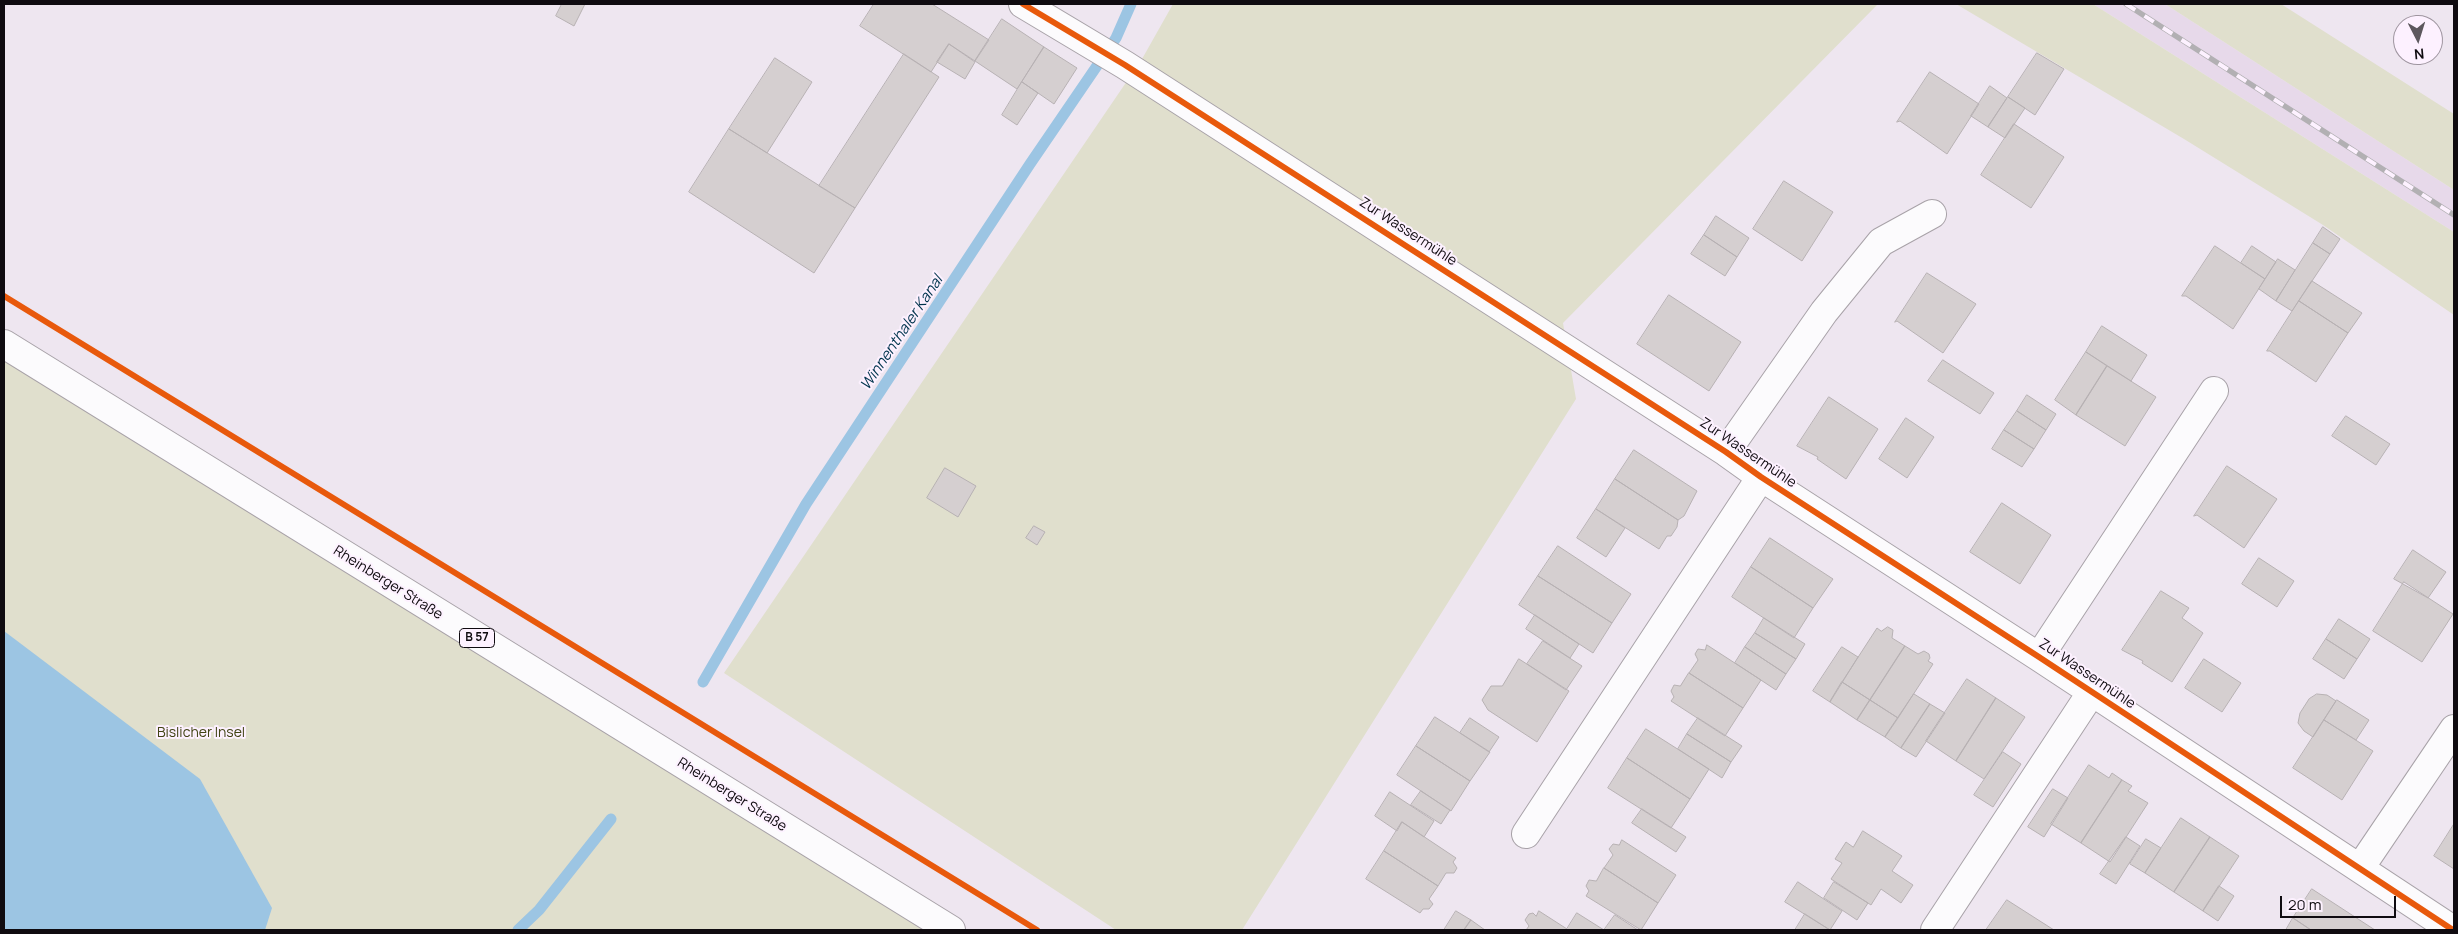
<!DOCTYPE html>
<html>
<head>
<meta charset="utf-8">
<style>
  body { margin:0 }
  #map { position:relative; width:2458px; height:934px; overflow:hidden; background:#eee6f0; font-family:Manrope,sans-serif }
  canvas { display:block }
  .frame { position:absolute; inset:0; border:5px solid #0f0b10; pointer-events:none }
  .north { position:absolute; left:2393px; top:15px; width:50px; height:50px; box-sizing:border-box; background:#fdf1ff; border:1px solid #9e959f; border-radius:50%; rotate:175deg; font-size:14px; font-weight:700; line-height:20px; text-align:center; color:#0f0b10 }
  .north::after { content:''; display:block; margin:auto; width:18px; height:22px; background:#5d585e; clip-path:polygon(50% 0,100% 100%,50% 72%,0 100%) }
  .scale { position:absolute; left:2280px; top:896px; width:116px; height:22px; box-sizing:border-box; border:2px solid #0f0b10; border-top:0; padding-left:6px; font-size:15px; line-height:18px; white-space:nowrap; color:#0f0b10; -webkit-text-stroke:4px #fdf1ff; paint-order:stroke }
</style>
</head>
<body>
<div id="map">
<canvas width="2458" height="934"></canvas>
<div class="frame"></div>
<div class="north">N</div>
<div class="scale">20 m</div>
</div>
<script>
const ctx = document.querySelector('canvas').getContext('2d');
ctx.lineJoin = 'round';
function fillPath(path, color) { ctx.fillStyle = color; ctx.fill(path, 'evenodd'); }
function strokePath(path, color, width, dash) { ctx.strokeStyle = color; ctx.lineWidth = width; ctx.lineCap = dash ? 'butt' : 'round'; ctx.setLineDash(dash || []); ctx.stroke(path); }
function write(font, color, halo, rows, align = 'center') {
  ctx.font = font + ' Manrope,sans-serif'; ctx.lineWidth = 4; ctx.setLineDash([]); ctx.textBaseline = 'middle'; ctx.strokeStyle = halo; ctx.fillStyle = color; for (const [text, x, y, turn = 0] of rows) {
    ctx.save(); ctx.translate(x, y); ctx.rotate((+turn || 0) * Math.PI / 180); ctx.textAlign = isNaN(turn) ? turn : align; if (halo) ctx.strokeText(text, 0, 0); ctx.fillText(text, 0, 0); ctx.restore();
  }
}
fillPath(new Path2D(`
  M2093,4H2165L2454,190V232Z`), '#e7d9ea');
fillPath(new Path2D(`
  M1173,4H1878L1563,323L1576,399L1242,930H1116L724,673L1142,59Z
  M1956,4H2093L2454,232V315L2323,225L2184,139Z
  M2165,4H2281L2454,114V190Z
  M4,344L951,930H4Z`), '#e0dfcd');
fillPath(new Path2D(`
  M4,631L200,779L272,908L265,930H4Z`), '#9cc5e3');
strokePath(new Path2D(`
  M703,682L806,504L1030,164L1116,38L1131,4
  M518,930L539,910L611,819`), '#9cc5e3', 11);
const building = new Path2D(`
  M562,4H585L574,26L556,16Z
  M874,4H932L989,40L975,61L949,44L931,72L860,26Z
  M1002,19L1044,47L1017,89L975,61Z
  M949,44L975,62L965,79L937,62Z
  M1044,47L1077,68L1054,104L1022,82Z
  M2037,53L2064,69L2035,115L2008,97Z
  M904,54L939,77L855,208L819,186Z
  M775,58L812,82L767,153L729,129Z
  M1930,72L1979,104L1947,154L1900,121L1897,122Z
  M1022,82L1038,93L1017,125L1002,115Z
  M1990,86L2007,98L1988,127L1971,116Z
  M2008,97L2025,108L2005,138L1988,127Z
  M2014,124L2064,157L2031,208L1981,175Z
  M729,129L855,208L814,273L689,192Z
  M1784,181L1833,212L1802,261L1753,229Z
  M1716,216L1749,238L1737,257L1704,235Z
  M2323,227L2340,239L2330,254L2313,243Z
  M1704,235L1737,257L1725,276L1691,254Z
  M2313,243L2330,254L2292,311L2276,301Z
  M2215,246L2265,279L2233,329L2186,296H2182Z
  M2252,246L2276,262L2265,279L2241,263Z
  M2278,259L2295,270L2276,301L2259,289Z
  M1927,273L1976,304L1943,353L1897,321L1895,322Z
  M2312,281L2362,313L2348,333L2299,301Z
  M1669,295L1741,342L1709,391L1637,344Z
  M2299,301L2348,333L2316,382L2270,351H2267Z
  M2102,326L2147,355L2131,381L2086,352Z
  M2086,352L2107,366L2076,415L2055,400Z
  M1943,360L1994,393L1980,414L1928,381Z
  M2107,366L2156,397L2125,446L2076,415Z
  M2027,395L2056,414L2046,430L2017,411Z
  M1829,397L1878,429L1846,479L1817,459L1818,457L1797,446Z
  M2017,411L2046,430L2034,449L2004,430Z
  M2346,416L2390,444L2376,465L2332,436Z
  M1906,418L1934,437L1907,478L1879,459Z
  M2004,430L2034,449L2022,467L1992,449Z
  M1634,450L1697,491L1684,516L1678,520L1615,479Z
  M2227,466L2277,499L2244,548L2197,515L2194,516Z
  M945,468L976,486L958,517L927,498Z
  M1615,479L1678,520L1677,527L1671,536H1667L1659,549L1596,509Z
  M2002,503L2051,535L2020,584L1970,552Z
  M1596,509L1625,528L1606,557L1577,538Z
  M1034,526L1045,532L1037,545L1026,538Z
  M1770,538L1833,579L1813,608L1751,567Z
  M1558,546L1631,594L1612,623L1538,576Z
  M2413,550L2446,572L2428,598L2394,579Z
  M2259,558L2294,581L2277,607L2242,584Z
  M1751,567L1813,608L1794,638L1732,597Z
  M1538,576L1612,623L1593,653L1519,605Z
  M2404,582L2453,614L2422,662L2373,631Z
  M2161,591L2189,608L2182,618L2203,633L2172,682L2142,663L2143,661L2122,650Z
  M1535,615L1579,644L1570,658L1526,629Z
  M1764,618L1805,644L1796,659L1755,633Z
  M2339,619L2370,639L2357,659L2326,639Z
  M1888,627L1893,630L1892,638L1905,646L1870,700L1842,682L1877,628L1881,631Z
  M1755,633L1796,659L1786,674L1745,647Z
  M2326,639L2357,659L2344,679L2313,659Z
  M1543,641L1582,666L1566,690L1527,664Z
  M1707,645L1761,680L1743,708L1689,673L1698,660L1695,654L1698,649L1705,650Z
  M1905,646L1918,654L1924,651L1929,654L1930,658L1928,661L1933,664L1898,718L1870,700Z
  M1745,647L1786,674L1776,690L1735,663Z
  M1842,647L1858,657L1830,702L1813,691Z
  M1519,659L1569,691L1537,742L1488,710L1482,700L1491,686H1502Z
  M2204,659L2241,683L2222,712L2185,688Z
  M1689,673L1743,708L1725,736L1671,701L1674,697L1671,691L1674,685L1680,686Z
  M1967,679L1996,698L1956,761L1926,741Z
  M1842,682L1870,700L1857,720L1830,702Z
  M1914,694L1930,704L1901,748L1885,737Z
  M2317,694L2327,695L2336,701L2313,737L2304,731L2298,723L2300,713L2309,699Z
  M1996,698L2025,717L1984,779L1956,761Z
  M1870,700L1898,718L1885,737L1857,720Z
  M2337,700L2369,720L2356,740L2324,720Z
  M1930,704L1945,713L1916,757L1901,748Z
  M1435,717L1490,752L1470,781L1416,746Z
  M1470,718L1499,737L1489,752L1460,733Z
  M1698,718L1742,746L1731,762L1687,734Z
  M2324,720L2373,751L2342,800L2293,768Z
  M1646,729L1709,769L1690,799L1627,758Z
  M1687,734L1731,762L1722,778L1678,749Z
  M1416,746L1470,781L1451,811L1397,775Z
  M2003,752L2021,764L1993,807L1974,795Z
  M1627,758L1690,799L1671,828L1608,788Z
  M2089,765L2109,778L2112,773L2122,780L2081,843L2051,824Z
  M2122,780L2132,786L2128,791L2148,803L2110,862L2081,843Z
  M2053,789L2068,798L2044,837L2028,827Z
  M1421,791L1450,810L1441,824L1411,805Z
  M1390,792L1434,821L1424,837L1402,822L1397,831L1375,816Z
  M1642,809L1686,837L1676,852L1632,823Z
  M2181,818L2210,837L2174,892L2145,873Z
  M1402,822L1456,858L1453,862L1457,868L1454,873H1446L1438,886L1384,851Z
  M2454,824V869L2434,856Z
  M1863,831L1902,856L1892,871L1913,885L1901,903L1881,889L1871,905L1831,879L1842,863L1835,859L1846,842L1853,847Z
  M2126,837L2140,846L2116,884L2100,874Z
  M2210,837L2239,856L2203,911L2174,892Z
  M2146,839L2161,848L2145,873L2130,864Z
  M1622,840L1676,875L1658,903L1604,868L1613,855L1609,849L1613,844L1619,845Z
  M1384,851L1438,886L1429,899L1433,904L1429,909H1423L1420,913L1366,879Z
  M1604,868L1658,903L1641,930L1586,896L1589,891L1586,886L1589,880L1596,881Z
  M1798,882L1842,911L1830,930L1785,902Z
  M1834,882L1868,903L1857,920L1824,898Z
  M2219,886L2234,896L2218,921L2203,911Z
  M2312,889L2375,930H2311L2293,918Z
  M2007,900L2054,930H1986Z
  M1456,911L1471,920L1464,930H1444Z
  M1539,911L1567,929L1568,930H1526L1529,926L1525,920L1529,914L1533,913L1536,916Z
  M1577,913L1604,930H1568L1567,929Z
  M1805,914L1830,930H1795Z
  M1615,915L1638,930H1604Z
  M2293,918L2311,930H2286Z
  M1471,920L1485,930H1464Z`);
fillPath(building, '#d5cfd0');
strokePath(building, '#b7b1b3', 1);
const minor = new Path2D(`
  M1023,4L1125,65L1726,452L1761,477L2039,657L2453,930
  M1726,452L1824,312L1881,242L1932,214
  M2039,657L2214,391
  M1526,834L1761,477
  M2360,868L2454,729
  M1935,930L2091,693`);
const primary = new Path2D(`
  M4,344L951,930`);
strokePath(minor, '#a8a2a8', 30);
strokePath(primary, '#a8a2a8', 30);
strokePath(minor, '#fcfbfd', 28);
strokePath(primary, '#fcfbfd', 28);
const rail = new Path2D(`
  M2126,4L2454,215`);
strokePath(rail, '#b2b0b3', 5.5);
strokePath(rail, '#fdf1ff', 4, [11]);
strokePath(new Path2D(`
  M1023,4L1125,65L1726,452L1761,477L2039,657L2453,930
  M4,296L1037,930`), '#e8590c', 6);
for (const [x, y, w] of [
  [477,638,35]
]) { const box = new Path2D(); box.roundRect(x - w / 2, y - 9.5, w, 19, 4); ctx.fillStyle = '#fdf1ff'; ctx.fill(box); strokePath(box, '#0f0b10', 1); }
write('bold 12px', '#0f0b10', null, [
  ["B 57",477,638]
]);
write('14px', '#0f0b10', '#fdf1ff', [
  ["Zur Wassermühle",1408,232,33],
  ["Zur Wassermühle",1748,453,34],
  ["Rheinberger Straße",388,583,32],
  ["Zur Wassermühle",2087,674,34],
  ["Rheinberger Straße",732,795,32]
]);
write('14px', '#414414', '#fdf1ff', [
  ["Bislicher Insel",201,733]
]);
write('italic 15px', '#00344d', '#fdf1ff', [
  ["Winnenthaler Kanal",902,333,-56]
]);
</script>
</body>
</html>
